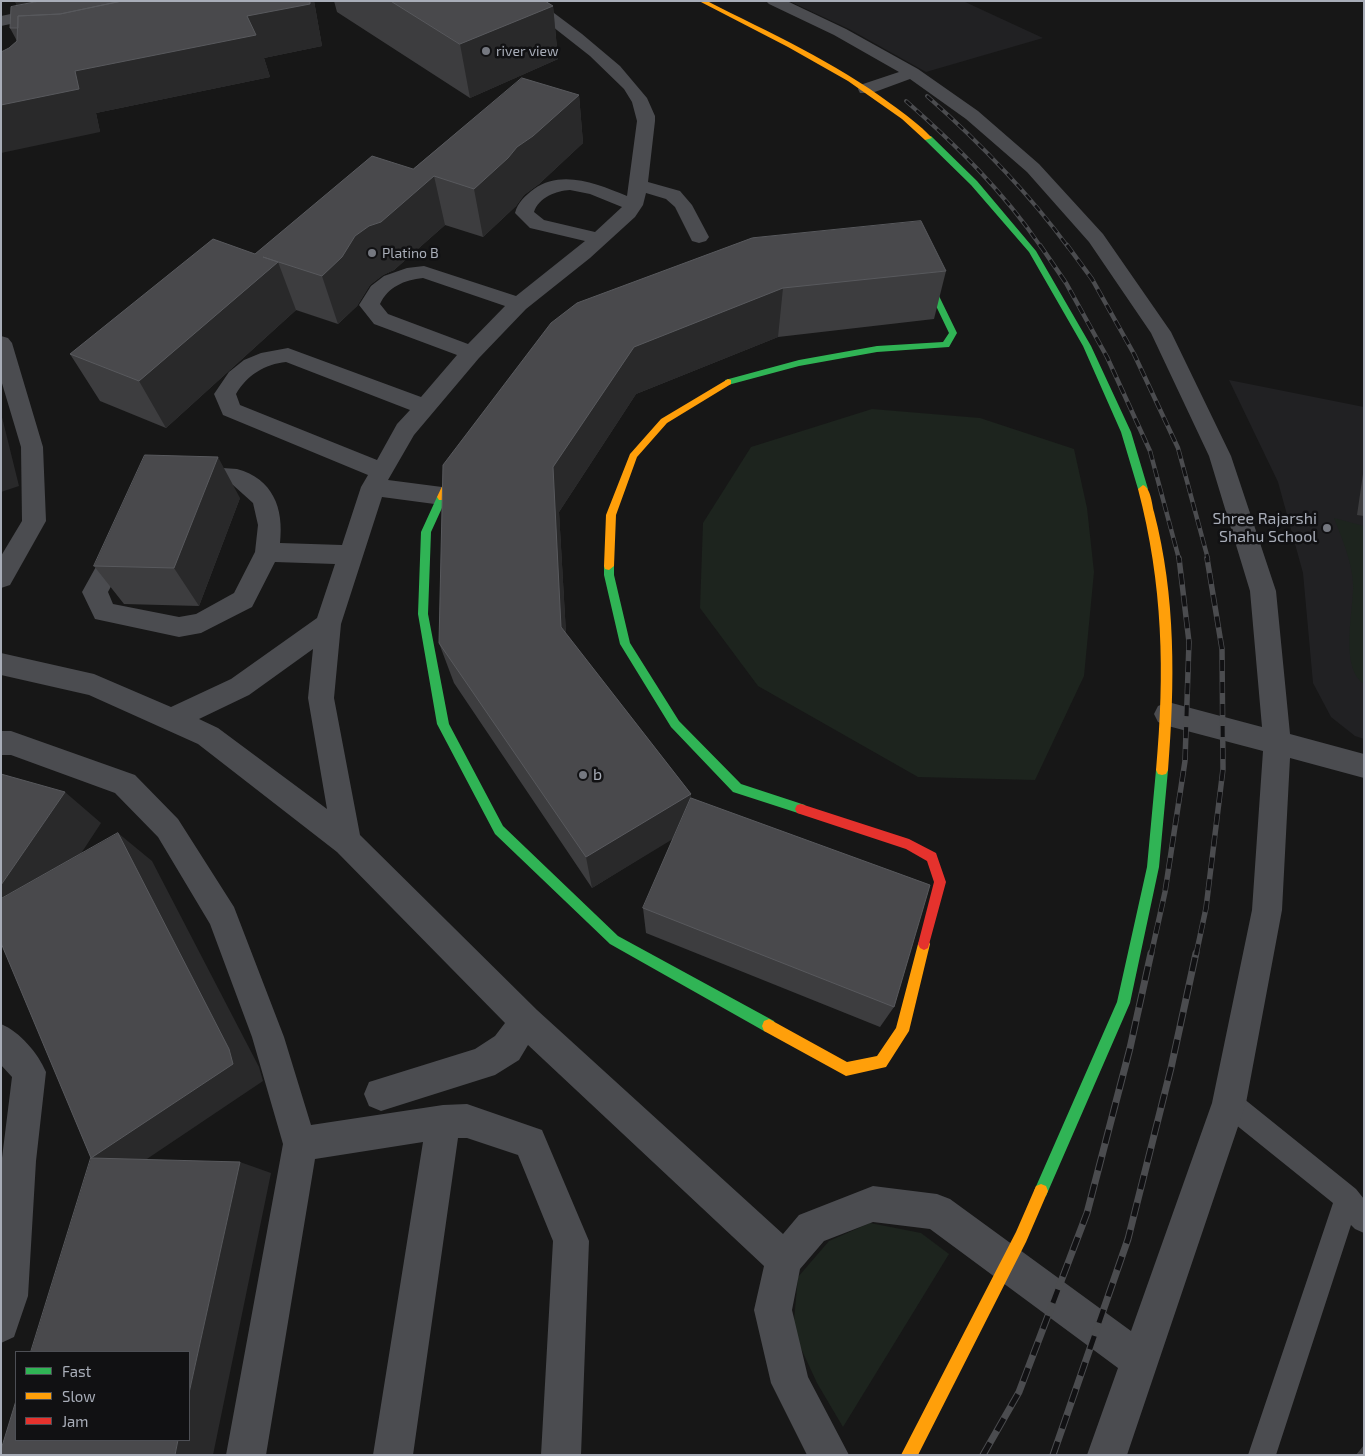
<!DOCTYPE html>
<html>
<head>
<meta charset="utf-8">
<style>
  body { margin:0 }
  #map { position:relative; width:1365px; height:1456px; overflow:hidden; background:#171717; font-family:"Exo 2",sans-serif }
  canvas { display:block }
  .frame { position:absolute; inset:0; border:2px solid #a8adb8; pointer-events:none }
  .legend { position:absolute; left:15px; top:1351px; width:175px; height:90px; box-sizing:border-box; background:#111113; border:1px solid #4d4f55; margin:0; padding:6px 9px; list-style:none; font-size:15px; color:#a8adb8 }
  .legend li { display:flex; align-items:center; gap:10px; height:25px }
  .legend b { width:25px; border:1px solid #4d4f55 }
</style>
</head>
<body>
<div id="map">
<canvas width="1365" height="1456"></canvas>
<div class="frame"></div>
<ul class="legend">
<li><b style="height:6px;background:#30b455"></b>Fast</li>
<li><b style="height:6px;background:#ff9f0a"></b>Slow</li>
<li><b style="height:6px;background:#e5322d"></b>Jam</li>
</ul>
</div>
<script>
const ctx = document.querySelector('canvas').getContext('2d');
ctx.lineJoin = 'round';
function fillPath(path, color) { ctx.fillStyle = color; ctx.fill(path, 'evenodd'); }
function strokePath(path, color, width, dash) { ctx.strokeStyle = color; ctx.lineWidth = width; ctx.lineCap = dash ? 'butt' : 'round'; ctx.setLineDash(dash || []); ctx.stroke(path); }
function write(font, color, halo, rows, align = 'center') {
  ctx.font = font + ' "Exo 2",sans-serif'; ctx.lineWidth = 5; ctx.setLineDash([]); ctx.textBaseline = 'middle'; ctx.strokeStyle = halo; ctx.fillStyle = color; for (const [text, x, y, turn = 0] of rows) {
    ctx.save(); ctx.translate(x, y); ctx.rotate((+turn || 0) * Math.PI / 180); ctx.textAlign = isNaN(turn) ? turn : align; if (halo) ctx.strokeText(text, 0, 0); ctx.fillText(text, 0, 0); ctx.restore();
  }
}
fillPath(new Path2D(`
  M789,1H963L1043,38L926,72L849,29Z
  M1229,380L1364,407V739L1355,736L1331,717L1313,683L1303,573L1278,482Z`), '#212123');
fillPath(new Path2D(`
  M872,409L980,418L1074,449L1087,508L1094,572L1084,676L1035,780L918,777L758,686L700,608L703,523L751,447Z
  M1334,518L1364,526V684C1339,667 1354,610 1353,584C1352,561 1342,539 1334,518Z
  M870,1223L921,1233L949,1254L843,1427L817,1383L793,1331L798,1277L829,1241Z`), '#1d241e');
fillPath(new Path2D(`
  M1229,1091L1238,1094L1356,1189L1364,1199V1233L1355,1229L1351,1225L1276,1455H1248L1333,1203L1220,1112L1217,1103L1220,1094Z`), '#4b4c50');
fillPath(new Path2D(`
  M73,1H104L101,4L96,6L1,26V16Z
  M520,1H538L582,34L620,66L647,98L655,116V121L648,182L680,191L692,205L709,237L706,241L699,243L692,241L675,207L666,199L646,193L643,205L635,217L590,258L526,309L479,358L414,435L388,480L442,487L450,490L454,496L450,502L442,505L382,497L341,624L334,698L360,835L537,1010L783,1234L799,1215L873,1186L937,1194L950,1199L1131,1331L1212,1103L1252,910L1263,751L1168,726L1158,722L1154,714L1158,706L1168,702L1262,727L1250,591L1209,456L1151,333L1089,242L1027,172L966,119L910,79L872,93H860L858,89L860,85L899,72L834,35L769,4L766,1H787L846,29L918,69L978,111L1039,164L1103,234L1171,332L1231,456L1276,591L1290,734L1364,754V778L1290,758L1282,910L1246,1103L1127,1455H1087L1118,1368L930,1229L873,1222L824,1241L800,1269L792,1310L808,1377L849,1455H807L771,1383L754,1310L764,1266L528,1045L519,1060L495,1075L381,1111L369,1106L364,1094L369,1082L475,1049L495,1036L505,1023L337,852L198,744L89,695L1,675V653L94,674L171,707L231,679L317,618L335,564L275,562L252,607L201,633L179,637L95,619L82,592L139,489C171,460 197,467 237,469C273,479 284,508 280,543L342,545L361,487L368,475L223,415L214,394L229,372L244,360L261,353L288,348L421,397L457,355L374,324L359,305L371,286L384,276L407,268L424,266L516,296L585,241L530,228L515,213C518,202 525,196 534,189C562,169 598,184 627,196L637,121L632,102L624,89L590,56ZM570,190L590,194L622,207L595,232L544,220L534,212C539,197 556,191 570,190ZM423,278L505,306L468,344L388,314L380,304C388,287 404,280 423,278ZM286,362L410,410L397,424L377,460L240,405L236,394C247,375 265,364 286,362ZM181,484L233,485L253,503L258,525L255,552L234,593L196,614L179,617L113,604L108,592L156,501L168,489ZM313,649L308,698L327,809L218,728L199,719L249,695Z
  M1,336L8,338L12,343L43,447L46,521L10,585L1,588V556L22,521L21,447L1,380Z
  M1,731H11L135,775L178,819L234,907L284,1037L311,1125L443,1105L467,1104L542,1130L589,1241L581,1455H541L553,1241L518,1155L467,1138H458L413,1455H373L423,1142L315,1159L266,1455H226L283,1144L252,1037L210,924L158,837L115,793L11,755H1Z
  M1,1024C20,1032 38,1053 46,1072L36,1161L28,1296L14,1337L1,1343V1166L12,1077L1,1065Z`), '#4b4c50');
fillPath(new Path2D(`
  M925,136H931L977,181L1036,251L1091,346L1131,432L1148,489L1146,491L1143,493L1138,489L1121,432L1083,346L1029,252L971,185L925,140Z
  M874,248L903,250L922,261L957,333L949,347L877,352L799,366L728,385L725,384V380L799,360L877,346L943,342L949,333L916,264L898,254L874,252L801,257L725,277L660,302L581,343L551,366H545L544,364L575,339L654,298L719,273L801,253Z
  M442,493L447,497L431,532L428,614L449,724L503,826L618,936L774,1021L776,1026L774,1031L769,1033L764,1031L610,944L495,834L437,724L418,614L421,532L437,497Z
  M609,562L614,566V575L630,643L679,721L741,784L805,805L807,809L805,813L801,814L733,792L671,727L620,644L604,575V566Z
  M1162,765L1166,766L1168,770L1159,867L1130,1003L1046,1196L1041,1198L1036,1196L1034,1191L1117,1002L1147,867L1156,770L1158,766Z`), '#30b455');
fillPath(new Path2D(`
  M699,1H707C770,33 835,62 891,104C905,114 920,125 932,138L925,140L902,119L848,81L788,47Z
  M548,361L551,362V366L511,398L464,458L445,500H439L437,497L457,455L505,394Z
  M728,379L731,380V384L667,423L637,457L616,515L614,566L609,570L605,569L604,566L606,515L630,454L661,419Z
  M1143,485C1151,488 1152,505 1154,512C1176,596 1175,684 1168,770L1166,774L1162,775L1158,774L1156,770C1165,673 1163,584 1138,489Z
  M924,938L928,940L930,944L909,1031L886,1067L846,1076L764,1031L762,1026L764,1021L769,1019L847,1062L877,1056L896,1028L918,944L920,940Z
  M1041,1184L1046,1186L1048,1191L1026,1242L918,1455H901L1016,1232L1036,1186Z`), '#ff9f0a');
fillPath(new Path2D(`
  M801,804L909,839L936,853L946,882L928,948L924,950L920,948L918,944L934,882L927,861L906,849L797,813L795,809L797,805Z`), '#e5322d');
const railFar3 = new Path2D(`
  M927,96C979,142 1027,191 1068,247
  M906,101C956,145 1003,191 1041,247`);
const railFar2 = new Path2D(`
  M1040,245L1066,283L1107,357L1150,451L1179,559
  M1067,245L1092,279L1134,354L1178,448L1208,559`);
const railFar1 = new Path2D(`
  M1151,955L1165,892L1185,761L1189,642L1179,558
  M1196,955L1206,908L1223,769L1222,649L1207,558`);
const rail = new Path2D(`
  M983,1455L1019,1392L1087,1213L1130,1048L1151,953
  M1053,1455L1128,1239L1171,1068L1196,953`);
strokePath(railFar3, '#4b4c4f', 4);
strokePath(railFar2, '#4b4c4f', 4.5);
strokePath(railFar1, '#4b4c4f', 5.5);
strokePath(rail, '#4b4c4f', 7);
strokePath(railFar3, '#111113', 2.5, [7]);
strokePath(railFar2, '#111113', 3, [9]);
strokePath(railFar1, '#111113', 4, [11]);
strokePath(rail, '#111113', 5, [14]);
fillPath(new Path2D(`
  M15,1H314L322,46L264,58L270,77L96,113L100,132L9,48L17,41L10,28L17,6Z
  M334,1H545L553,6L558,59L470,98L337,12Z
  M579,95L583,143L539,184L524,195L516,206L483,237L445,225L394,270L383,275L370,285L357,306L338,324L296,310L166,428L100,401L70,354L413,169Z
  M946,271L934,319L778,337L636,394L559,512L566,634L691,794V798L894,1007L880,1027L646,933L643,908L673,838L592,888L454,683L439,643L577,303Z
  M1364,467V516L1357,515Z
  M240,498L199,606L124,604L94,566Z
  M1364,1445V1455H1356Z`), '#3d3d3f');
fillPath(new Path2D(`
  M15,1H63L19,10Z
  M310,1H314L322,46L264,58L270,77L96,113L100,132L1,153V105L75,71L247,16Z
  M553,6L558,59L470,98L460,44Z
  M579,95L583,143L539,184L524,195L516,206L483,237L474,189L517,147Z
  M434,176L445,225L394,270L383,275L370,285L357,306L338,324L322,276L355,236Z
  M278,262L296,310L166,428L139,381Z
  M783,288L778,337L636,394L559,512L568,668L561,627L553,467L634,347Z
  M1,413L19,486L1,492Z
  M218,457L240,498L199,606L174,568Z
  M65,792L101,823L29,933L1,916V885Z
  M691,794V828L592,888L586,857Z
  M118,833L152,861L259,1067L263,1081L132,1169L91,1158Z
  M240,1162L271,1173L213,1455H175L178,1440H189V1393Z`), '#29292a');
const building = new Path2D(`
  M40,1H122L60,14L18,16V28H10L11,7Z
  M122,1H310V4L247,16L256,35L75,71L79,89L1,105V52L9,48L17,41L18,16L60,14Z
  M391,1H545L553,6L460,44Z
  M522,78L579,95L533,136L517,147L508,158L474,189L434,176L381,222L369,226L355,236L342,257L322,276L263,257L278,262L139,381L70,354L213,239L255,254L372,156L413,169Z
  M921,221L946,271L783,288L634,347L553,467L561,627L691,794L586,857L439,643L443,465L551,323L577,303L752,238Z
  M145,455L218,457L174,568L94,566Z
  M1,774L65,792L1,885Z
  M691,798L930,885L894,1007L643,908Z
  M118,833L229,1049L233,1064L91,1158L1,943V899Z
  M91,1158L240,1162L189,1393V1352H31Z
  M16,1401V1440H178L175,1455H1V1450Z`);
fillPath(building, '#49494c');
strokePath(building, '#58595d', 1);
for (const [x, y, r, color] of [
  [486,51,5,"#757880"],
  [372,253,5,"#757880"],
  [1327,528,5,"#757880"],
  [583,775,5,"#757880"]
]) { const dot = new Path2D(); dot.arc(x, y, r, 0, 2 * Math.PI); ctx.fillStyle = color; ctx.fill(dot); strokePath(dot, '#111113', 2); }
write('14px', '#a8adb8', '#111113', [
  ["river view",496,51],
  ["Platino B",382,253]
], 'left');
write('16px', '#a8adb8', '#111113', [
  ["Shree Rajarshi",1317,519],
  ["Shahu School",1317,537],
  ["b",593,775,"left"]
], 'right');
</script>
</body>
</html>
